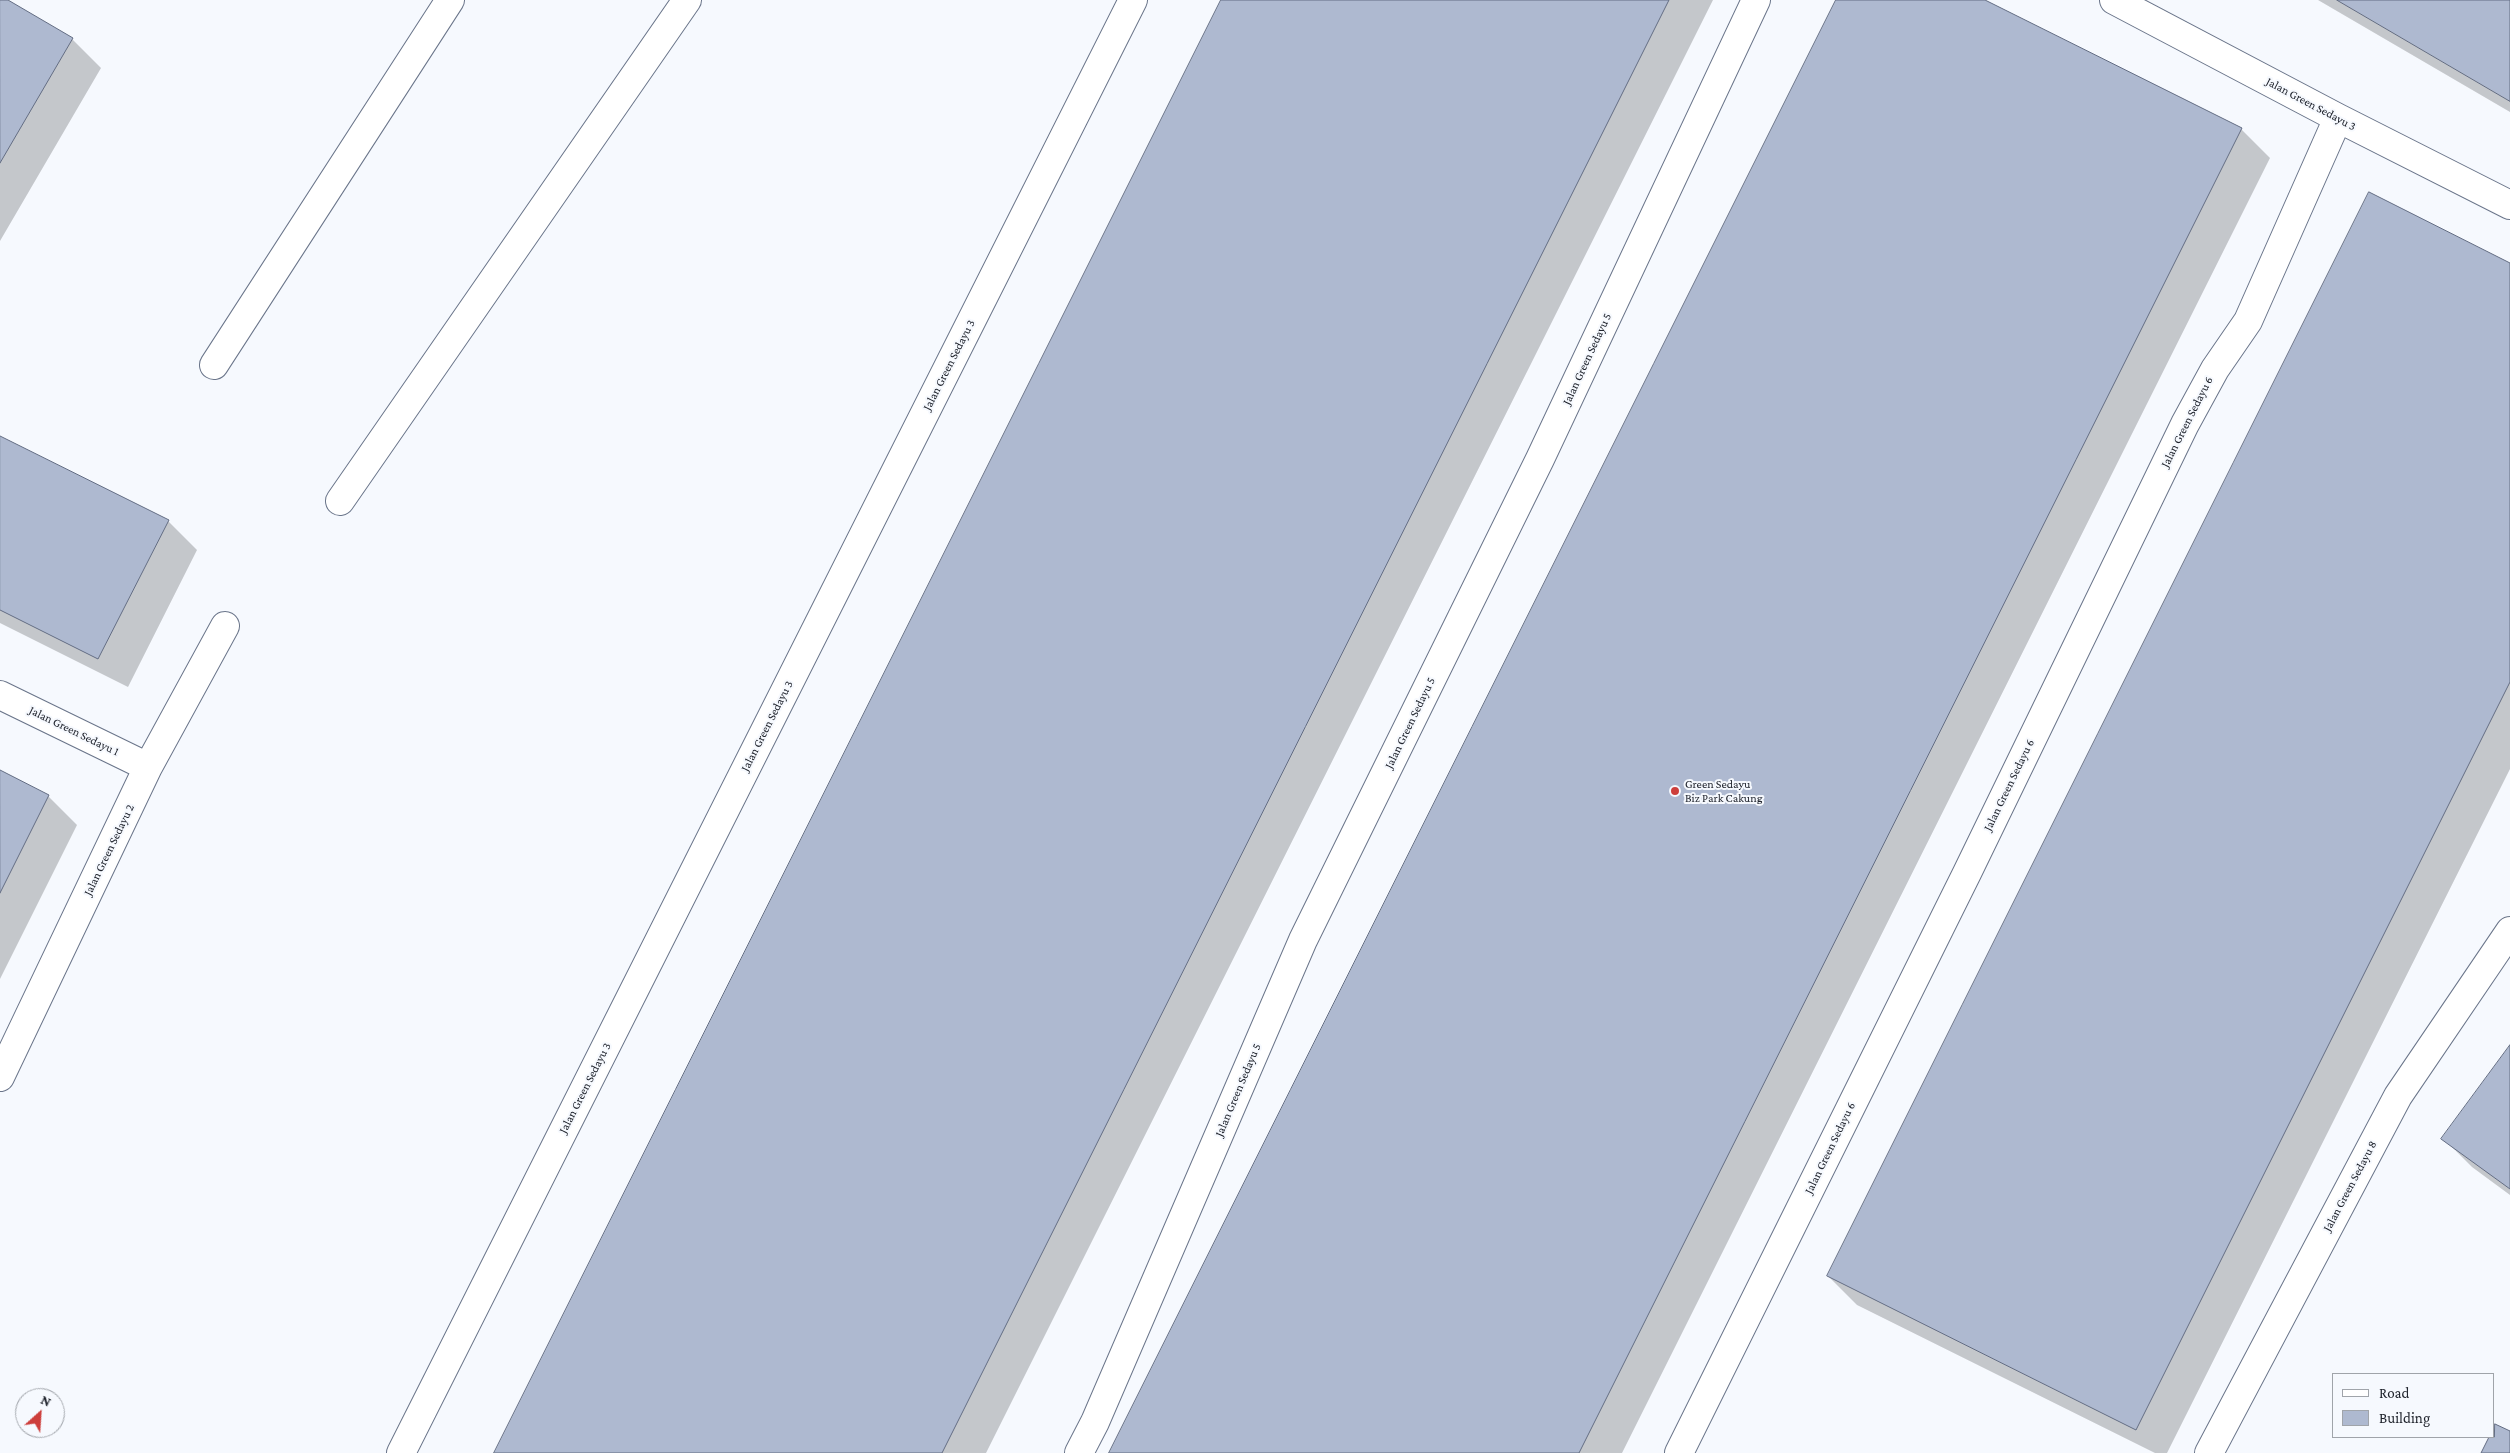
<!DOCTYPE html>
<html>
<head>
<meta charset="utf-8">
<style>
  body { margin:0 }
  #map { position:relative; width:2510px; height:1453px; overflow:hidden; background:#f6f9fe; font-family:"Crimson Pro",serif }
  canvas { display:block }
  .legend { position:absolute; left:2332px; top:1373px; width:162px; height:65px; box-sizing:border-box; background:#f6f9fe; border:1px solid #a0a4aa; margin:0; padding:6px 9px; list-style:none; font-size:15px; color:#20242d }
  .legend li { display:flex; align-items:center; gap:10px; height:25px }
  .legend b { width:25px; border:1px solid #a0a4aa }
  .north { position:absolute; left:15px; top:1388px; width:50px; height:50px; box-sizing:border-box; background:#f6f9fe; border:1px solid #a0a4aa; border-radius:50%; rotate:26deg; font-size:14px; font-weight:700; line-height:20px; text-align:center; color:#20242d }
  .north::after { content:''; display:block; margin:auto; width:18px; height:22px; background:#cd3e3b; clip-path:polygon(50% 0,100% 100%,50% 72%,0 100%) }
</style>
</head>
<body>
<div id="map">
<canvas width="2510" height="1453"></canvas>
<ul class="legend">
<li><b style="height:6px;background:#fff"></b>Road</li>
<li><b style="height:14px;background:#aeb9d0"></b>Building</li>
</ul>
<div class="north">N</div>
</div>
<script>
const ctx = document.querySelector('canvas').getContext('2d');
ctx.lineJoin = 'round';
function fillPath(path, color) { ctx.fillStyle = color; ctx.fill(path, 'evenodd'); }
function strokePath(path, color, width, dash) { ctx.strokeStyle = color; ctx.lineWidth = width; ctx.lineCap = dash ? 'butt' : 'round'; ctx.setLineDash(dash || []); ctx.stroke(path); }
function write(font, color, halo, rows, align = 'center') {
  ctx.font = font + ' "Crimson Pro",serif'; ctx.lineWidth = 4; ctx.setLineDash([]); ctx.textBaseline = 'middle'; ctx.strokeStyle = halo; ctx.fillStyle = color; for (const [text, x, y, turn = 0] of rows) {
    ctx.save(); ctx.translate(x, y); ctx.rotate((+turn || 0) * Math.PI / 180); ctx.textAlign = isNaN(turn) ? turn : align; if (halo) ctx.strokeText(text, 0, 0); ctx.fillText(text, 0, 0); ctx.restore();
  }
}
fillPath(new Path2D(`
  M0,0H6L72,39L101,68L0,241Z
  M1222,0H1713L986,1453H496Z
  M1837,0H1982L2241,129L2270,158L1622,1453H1110Z
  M2318,0H2510V112Z
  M2510,264V769L2167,1453H2155L1857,1305L1828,1276Z
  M0,437L168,521L197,550L128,687L0,623Z
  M0,772L48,796L77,825L0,979Z
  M2510,1047V1195L2472,1167L2443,1138Z`), '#0003');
const building = new Path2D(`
  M0,0H8L73,38L0,163Z
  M1221,0H1669L942,1453H494Z
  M1836,0H1985L2242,128L1579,1453H1109Z
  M2337,0H2510V101Z
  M2369,192L2510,263V682L2136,1430L1827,1276Z
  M0,436L169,520L98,659L0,610Z
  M0,770L49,795L0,893Z
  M2510,1045V1189L2441,1139Z
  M2495,1424L2510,1431V1453H2481L2489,1437H2494Z`);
fillPath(building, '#aeb9d0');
strokePath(building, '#636d83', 1);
const minor = new Path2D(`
  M2114,0L2338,118L2510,205
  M214,365L450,0
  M340,501L687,0
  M0,695L148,767
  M0,1077L148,767L225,626
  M401,1453L1133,0
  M1079,1453L1095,1422L1303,940L1540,459L1756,0
  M1679,1453L1967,873L2185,424L2215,369L2248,321L2338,118
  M2209,1453L2398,1096L2510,931`);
strokePath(minor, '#6a758a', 30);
strokePath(minor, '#fff', 28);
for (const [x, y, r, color] of [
  [1675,791,5,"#cd3e3b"]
]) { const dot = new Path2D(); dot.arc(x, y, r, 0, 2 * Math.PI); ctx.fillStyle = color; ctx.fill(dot); strokePath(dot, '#f6f9fe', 2); }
write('12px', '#20242d', '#f6f9fe', [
  ["Jalan Green Sedayu 3",2311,104,28],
  ["Jalan Green Sedayu 5",1587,359,-65],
  ["Jalan Green Sedayu 3",949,365,-63],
  ["Jalan Green Sedayu 6",2187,422,-63],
  ["Jalan Green Sedayu 5",1410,723,-64],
  ["Jalan Green Sedayu 3",767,726,-63],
  ["Jalan Green Sedayu 1",74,731,26],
  ["Jalan Green Sedayu 6",2009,785,-64],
  ["Jalan Green Sedayu 2",109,850,-64],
  ["Jalan Green Sedayu 3",585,1088,-63],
  ["Jalan Green Sedayu 5",1238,1090,-67],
  ["Jalan Green Sedayu 6",1830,1148,-64],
  ["Jalan Green Sedayu 8",2350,1186,-62]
]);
write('12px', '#20242d', '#f6f9fe', [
  ["Green Sedayu",1685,784],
  ["Biz Park Cakung",1685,798]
], 'left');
</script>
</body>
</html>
